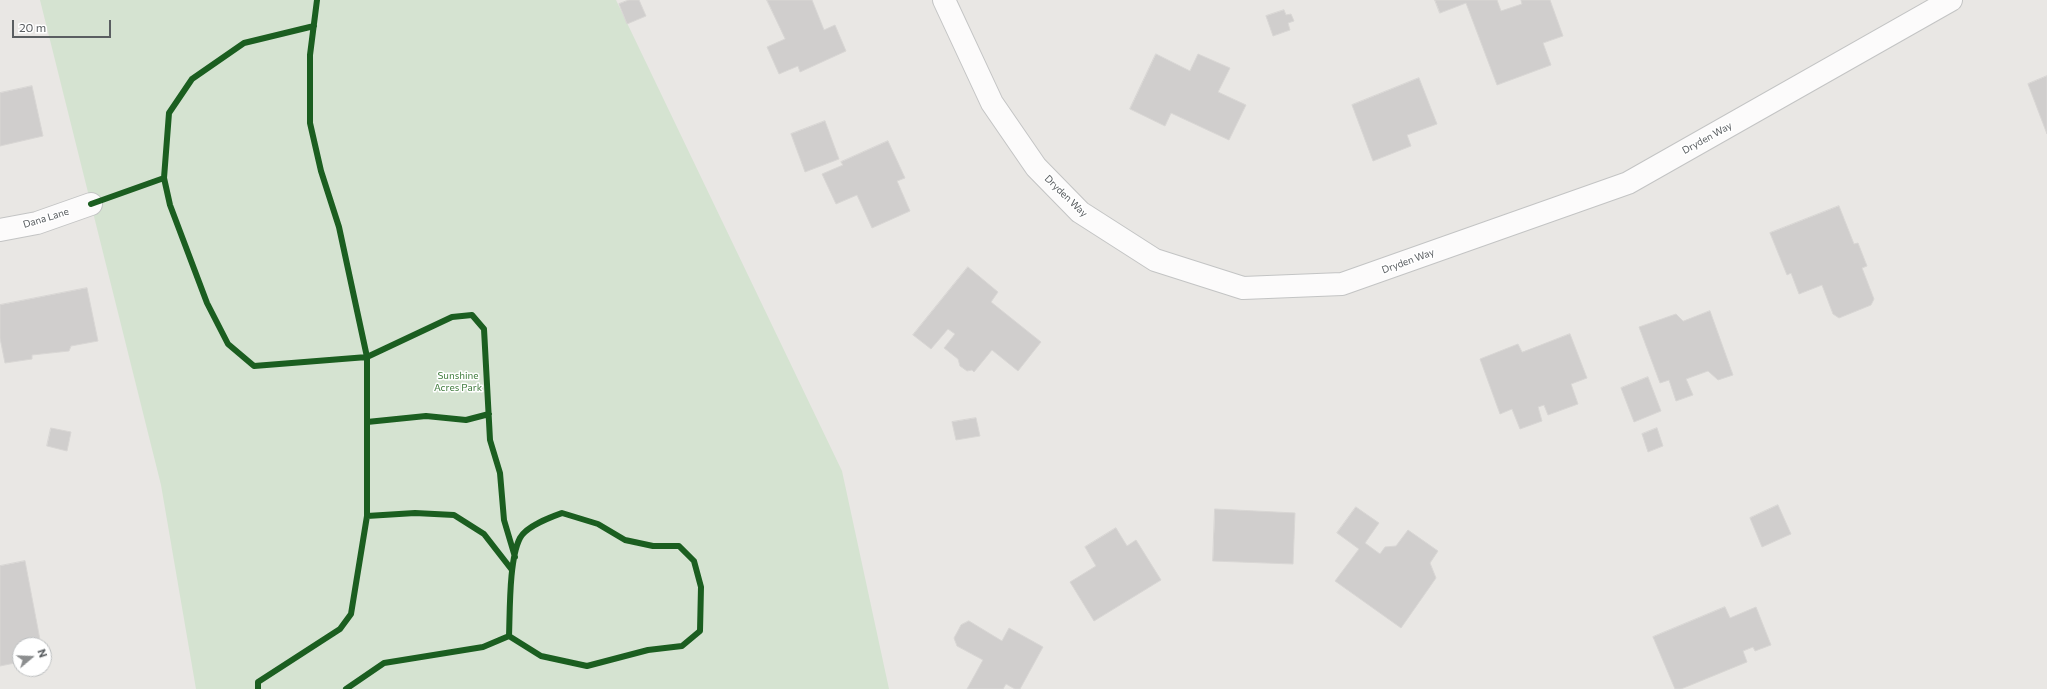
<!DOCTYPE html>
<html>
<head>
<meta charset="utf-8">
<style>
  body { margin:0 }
  #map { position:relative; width:2047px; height:689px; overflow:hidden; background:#e9e7e4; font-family:Commissioner,sans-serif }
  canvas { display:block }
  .north { position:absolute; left:12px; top:637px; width:40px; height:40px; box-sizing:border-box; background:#fff; border:1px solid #bdbfc0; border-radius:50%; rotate:71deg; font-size:11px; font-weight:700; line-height:16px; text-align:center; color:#5a5e61 }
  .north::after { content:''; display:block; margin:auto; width:14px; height:18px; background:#8c8e8f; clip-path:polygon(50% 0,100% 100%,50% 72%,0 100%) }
  .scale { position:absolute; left:12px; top:20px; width:99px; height:18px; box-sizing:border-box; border:2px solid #5a5e61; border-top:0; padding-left:5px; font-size:12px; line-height:14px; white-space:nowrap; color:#5a5e61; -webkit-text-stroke:3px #fff; paint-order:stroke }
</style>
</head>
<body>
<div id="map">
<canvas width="2047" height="689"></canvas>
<div class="north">N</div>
<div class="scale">20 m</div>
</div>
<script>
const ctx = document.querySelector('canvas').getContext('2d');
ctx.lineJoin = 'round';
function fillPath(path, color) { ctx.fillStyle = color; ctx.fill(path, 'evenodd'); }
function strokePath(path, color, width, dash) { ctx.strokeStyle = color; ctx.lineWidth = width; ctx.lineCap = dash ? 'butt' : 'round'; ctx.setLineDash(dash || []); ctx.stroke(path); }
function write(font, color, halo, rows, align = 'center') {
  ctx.font = font + ' Commissioner,sans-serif'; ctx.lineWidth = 3; ctx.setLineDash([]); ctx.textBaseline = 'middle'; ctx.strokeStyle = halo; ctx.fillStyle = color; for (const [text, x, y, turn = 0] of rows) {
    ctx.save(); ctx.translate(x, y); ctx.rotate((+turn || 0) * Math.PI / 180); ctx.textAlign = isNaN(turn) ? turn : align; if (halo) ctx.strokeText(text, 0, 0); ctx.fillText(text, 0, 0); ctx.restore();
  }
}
fillPath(new Path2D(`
  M40,0H616L842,471L889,689H196L161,485Z`), '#d5e3d1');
const building = new Path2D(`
  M629,0H639L646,16L627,24L619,4Z
  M767,0H812L824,30L835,25L846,51L800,72L798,66L779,74L767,47L785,39Z
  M1435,0H1497L1501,11L1522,4L1521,0H1550L1563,36L1543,43L1551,65L1497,85L1466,3L1440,13Z
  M1284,10L1286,15L1291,14L1294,21L1288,23L1290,30L1273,36L1266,16Z
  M1156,54L1190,71L1198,54L1230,68L1218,92L1246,105L1229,140L1171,113L1165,126L1130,109Z
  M2047,76V134L2028,84Z
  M1419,78L1437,124L1407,135L1411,146L1373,161L1352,105Z
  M32,86L43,136L0,146V93Z
  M825,121L839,159L805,172L791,134Z
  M888,141L905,178L897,181L910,211L872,228L857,195L836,204L822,174L843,165L841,162Z
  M1839,206L1854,244L1858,243L1867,266L1862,268L1874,299L1871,305L1839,318L1833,314L1822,285L1799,294L1791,273L1787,275L1770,233Z
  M968,267L998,292L991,302L1041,342L1018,371L992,350L974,372L972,370L967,371L960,366L958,359L944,348L955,334L948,329L931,349L913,335Z
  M87,288L98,341L71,346L69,351L32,355V359L5,363L0,338V305Z
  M1710,311L1733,375L1718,380L1708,371L1686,379L1693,395L1676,401L1669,380L1660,383L1639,327L1676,314L1683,321Z
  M1570,334L1587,378L1571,384L1578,404L1548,415L1544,405L1538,407L1542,421L1520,429L1512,409L1500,414L1480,359L1518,344L1522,352Z
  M1648,377L1661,411L1634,422L1621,388Z
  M976,418L980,436L956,440L952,422Z
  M51,428L71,432L67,451L47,446Z
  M1657,428L1663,446L1648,452L1642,434Z
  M1778,505L1791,534L1762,547L1750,518Z
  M1356,507L1379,523L1365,543L1380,554L1385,547L1396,546L1408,530L1438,551L1430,563L1436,578L1401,628L1335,581L1359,549L1337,533Z
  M1215,509L1295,513L1293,564L1213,561Z
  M1116,528L1127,546L1136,540L1161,580L1094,621L1070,582L1096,566L1085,547Z
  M25,561L41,645H20V662L0,666V566Z
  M1725,607L1730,618L1756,607L1771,645L1755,651L1753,647L1743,651L1747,662L1681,689H1675L1653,637Z
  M969,621L1002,641L1009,628L1043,647L1020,689H1015L1006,684L1003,689H967L983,660L957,646L954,638L961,625Z`);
fillPath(building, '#d0cecd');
strokePath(building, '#d8d6d4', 1);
const minor = new Path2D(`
  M944,0L992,103L1036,167L1080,212L1155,260L1243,288L1342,284L1628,183L1951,0
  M0,230L37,223L91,204`);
strokePath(minor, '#c3c4c4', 24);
strokePath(minor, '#fcfbfb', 22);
strokePath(new Path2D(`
  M314,26L244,43L192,79L169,113L164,178L170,205L207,303L228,344L254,366L367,357L452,317L472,315L484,329L490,440L500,473L504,520L515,557
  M91,204L164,178
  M367,422L426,416L466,420L489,414
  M562,513L598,524L625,540L653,546H679L694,561L701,587L700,631L682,646L648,650L587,666L541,656L509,636C510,611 509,559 520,538C526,526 551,517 562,513Z
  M367,516L415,513L454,515L484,534L512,570
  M258,689V682L340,629L351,614L367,516V357L339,227L321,171L310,123V55L317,0
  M346,689L384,663L483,647L509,636`), '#1b5e20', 6);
write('10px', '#5a5e61', '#fff', [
  ["Dryden Way",1707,138,-29],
  ["Dryden Way",1066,196,44],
  ["Dana Lane",46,218,-17],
  ["Dryden Way",1408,261,-20]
]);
write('10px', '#417c3e', '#fff', [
  ["Sunshine",458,376],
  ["Acres Park",458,388]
]);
</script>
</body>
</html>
